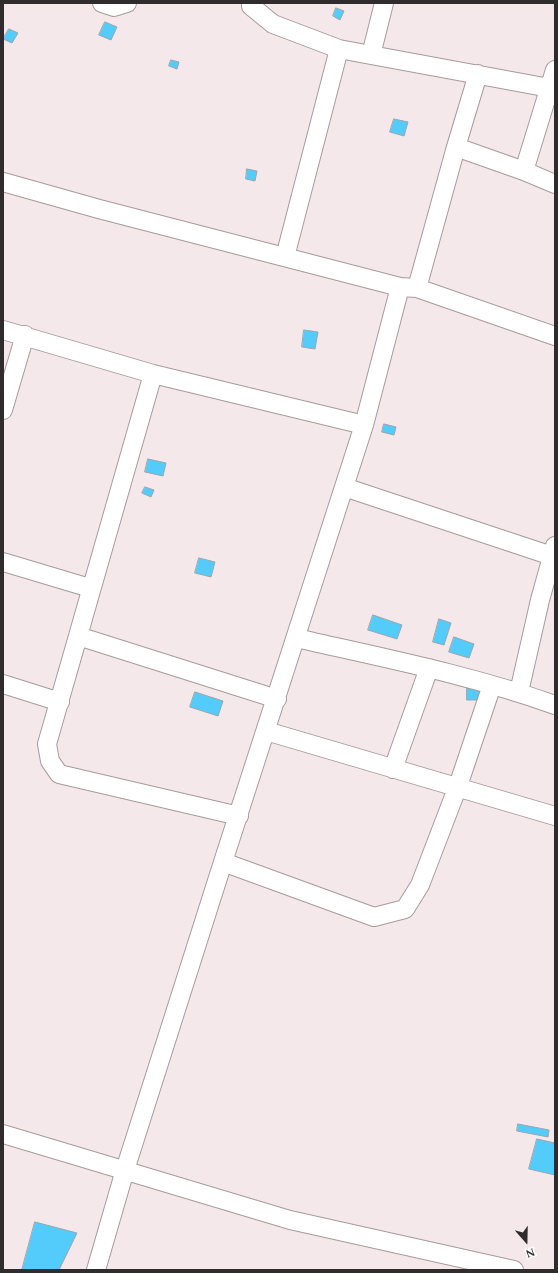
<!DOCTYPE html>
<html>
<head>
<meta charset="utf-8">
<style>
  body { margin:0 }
  #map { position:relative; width:558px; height:1273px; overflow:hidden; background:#f5e8ea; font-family:Spectral,serif }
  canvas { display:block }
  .frame { position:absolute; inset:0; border:4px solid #302b2c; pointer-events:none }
  .north { position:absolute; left:506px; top:1221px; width:40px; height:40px; -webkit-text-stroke:3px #fff; paint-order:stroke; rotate:160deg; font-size:11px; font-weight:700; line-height:16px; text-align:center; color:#302b2c }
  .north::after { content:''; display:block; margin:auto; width:14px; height:18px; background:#302b2c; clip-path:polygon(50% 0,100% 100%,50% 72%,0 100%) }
</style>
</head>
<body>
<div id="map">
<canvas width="558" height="1273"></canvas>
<div class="frame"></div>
<div class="north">N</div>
</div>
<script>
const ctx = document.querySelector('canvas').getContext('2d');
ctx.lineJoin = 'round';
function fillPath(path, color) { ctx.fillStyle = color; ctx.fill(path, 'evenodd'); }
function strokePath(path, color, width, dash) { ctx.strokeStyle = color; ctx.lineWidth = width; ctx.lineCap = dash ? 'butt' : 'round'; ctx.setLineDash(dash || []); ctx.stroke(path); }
const building = new Path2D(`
  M336,8L344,11L340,20L333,16Z
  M105,22L117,27L111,40L99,35Z
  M9,29L18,33L12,43L3,39Z
  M171,60L179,62L177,69L169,66Z
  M394,119L408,122L404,136L390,132Z
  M247,169L257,171L255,181L246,179Z
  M304,330L318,332L315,349L302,347Z
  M384,424L396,427L394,435L382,432Z
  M148,459L166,463L163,476L145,472Z
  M145,487L154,490L151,497L142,493Z
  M199,558L215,562L211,577L195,573Z
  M373,615L402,625L397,639L368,630Z
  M439,619L451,623L444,645L433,642Z
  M454,637L474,644L469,658L449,652Z
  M467,684H484V700H467Z
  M195,692L223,701L218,716L190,707Z
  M518,1124L549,1130L548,1137L517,1131Z
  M537,1139L555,1143V1175L529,1169Z
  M35,1222L77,1233L59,1270H22Z`);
fillPath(building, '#53cbfb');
strokePath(building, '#9ba5aa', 1);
const street = new Path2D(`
  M102,3L114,7L127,3
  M251,3V6L273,24L339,49
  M371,55L555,89
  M456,147L478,74
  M524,171L555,70
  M3,182L99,209L400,287L417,288L555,336
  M285,257L339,49L371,55L384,3
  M417,288L456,147L524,171L555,184
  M3,330L153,374L364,425
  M153,374L78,636L277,699
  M3,410L25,335
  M344,487L552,556
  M3,562L90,588
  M78,636L47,744L50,761L59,774L239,816
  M296,638C383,658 471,675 555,705
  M3,684L60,702
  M519,692L540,600L555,546
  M266,731L555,816
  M393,769L429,668
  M223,862L374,917L405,909L420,885L458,786L492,685
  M3,1134L290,1220L514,1270
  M96,1270L125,1170L223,862L364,425L400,287`);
strokePath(street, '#a79b9c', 20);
strokePath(street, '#fff', 18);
</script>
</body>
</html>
